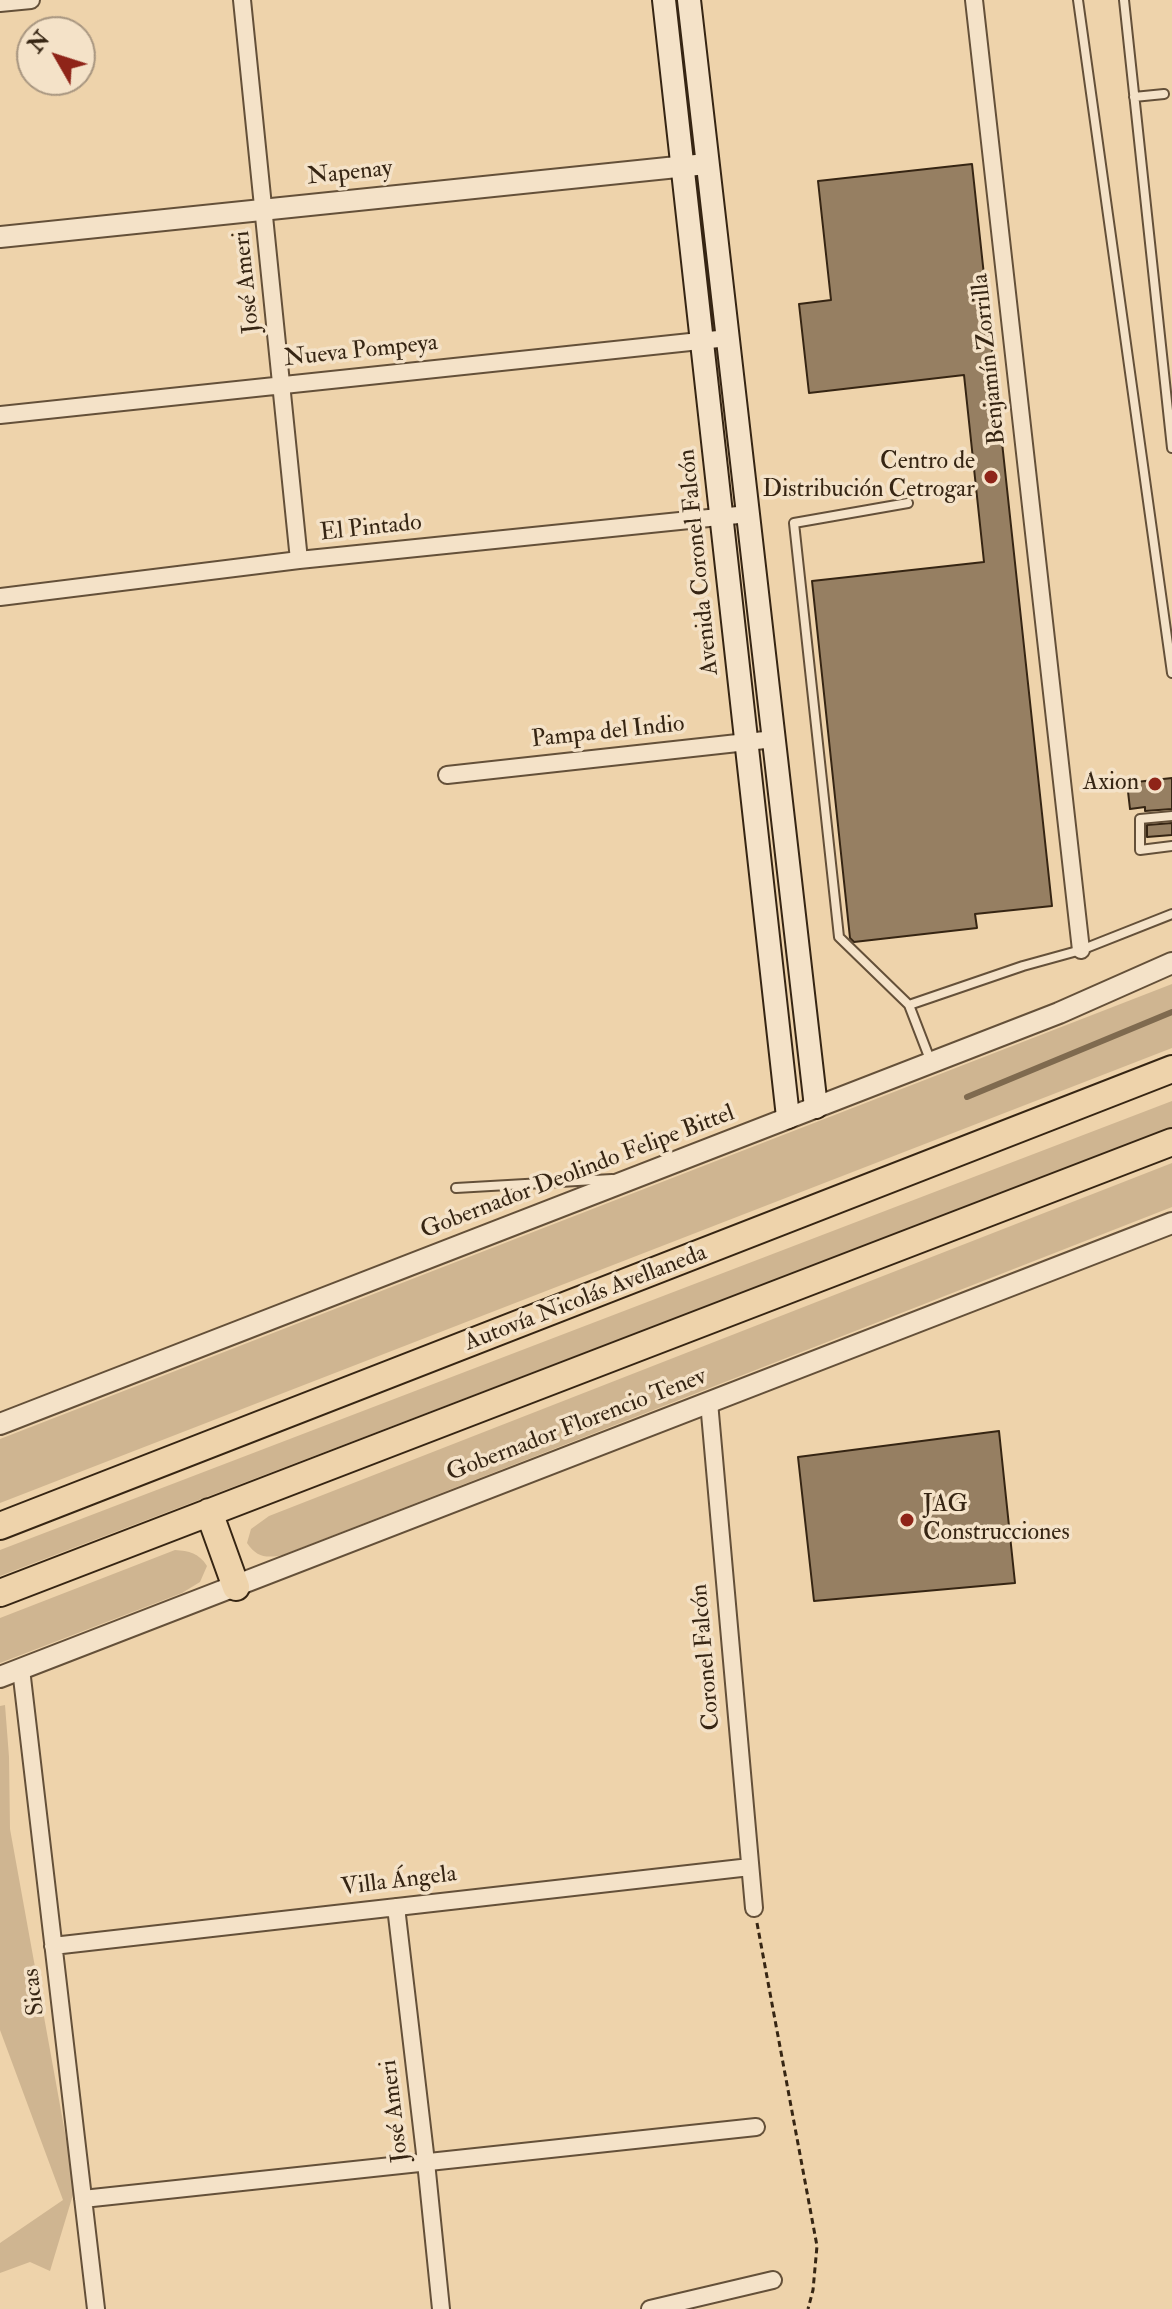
<!DOCTYPE html>
<html>
<head>
<meta charset="utf-8">
<style>
  body { margin:0 }
  #map { position:relative; width:1172px; height:2309px; overflow:hidden; background:#eed3ab; font-family:"IM FELL Double Pica",serif }
  canvas { display:block }
  .north { position:absolute; left:16px; top:16px; width:80px; height:80px; box-sizing:border-box; background:#f4e2c8; border:2px solid #a89680; border-radius:50%; rotate:309deg; font-size:22px; font-weight:700; line-height:32px; text-align:center; color:#362513 }
  .north::after { content:''; display:block; margin:auto; width:28px; height:36px; background:#8f2418; clip-path:polygon(50% 0,100% 100%,50% 72%,0 100%) }
</style>
</head>
<body>
<div id="map">
<canvas width="1172" height="2309"></canvas>
<div class="north">N</div>
</div>
<script>
const ctx = document.querySelector('canvas').getContext('2d');
ctx.lineJoin = 'round';
function fillPath(path, color) { ctx.fillStyle = color; ctx.fill(path, 'evenodd'); }
function strokePath(path, color, width, dash) { ctx.strokeStyle = color; ctx.lineWidth = width; ctx.lineCap = dash ? 'butt' : 'round'; ctx.setLineDash(dash || []); ctx.stroke(path); }
function write(font, color, halo, rows, align = 'center') {
  ctx.font = font + ' "IM FELL Double Pica",serif'; ctx.lineWidth = 7; ctx.setLineDash([]); ctx.textBaseline = 'middle'; ctx.strokeStyle = halo; ctx.fillStyle = color; for (const [text, x, y, turn = 0] of rows) {
    ctx.save(); ctx.translate(x, y); ctx.rotate((+turn || 0) * Math.PI / 180); ctx.textAlign = isNaN(turn) ? turn : align; if (halo) ctx.strokeText(text, 0, 0); ctx.fillText(text, 0, 0); ctx.restore();
  }
}
fillPath(new Path2D(`
  M1172,984V1048L0,1503V1439Z
  M1172,1101V1128L0,1576V1550Z
  M1172,1163V1207L283,1555C267,1558 257,1558 247,1543L251,1529L269,1516Z
  M175,1550C189,1551 199,1553 207,1566L200,1582L182,1593L0,1663V1618Z
  M5,1705L9,1757L10,1829L75,2188L50,2271L30,2262L0,2273V2243L63,2200L0,2030V1706Z`), '#cfb591');
strokePath(new Path2D(`
  M967,1097L1172,1012`), '#7f6a4f', 6);
const building = new Path2D(`
  M972,164L1052,906L975,914L977,928L854,942L850,938L812,581L984,562L964,375L809,393L799,304L831,300L818,181Z
  M1172,778V809L1145,811V807L1130,809L1127,783Z
  M1172,823V835L1147,837V825Z
  M999,1431L1015,1583L814,1601L798,1457Z`);
fillPath(building, '#967f62');
strokePath(building, '#362513', 2);
const service = new Path2D(`
  M1078,0L1172,673
  M1124,0L1172,448
  M1134,97L1164,94
  M908,503L794,523L839,937L909,1005L931,1062
  M1172,816L1140,819V850L1172,846
  M909,1005L1023,966L1081,950L1172,914
  M456,1188L612,1179`);
const minor = new Path2D(`
  M242,0L299,560
  M974,0L1081,950
  M0,3L31,0
  M0,415L728,338
  M0,597L299,560L748,514
  M447,775L774,739
  M709,1402L754,1908
  M21,1669L96,2309
  M396,1907L426,2162L441,2309
  M53,1946L750,1867
  M83,2199L756,2127
  M650,2309L773,2280`);
const tertiary = new Path2D(`
  M0,237L706,164
  M0,1424L1059,1013L1172,963
  M0,1677L1172,1223`);
const secondary = new Path2D(`
  M664,0L788,1117
  M689,0L816,1107`);
const trunk = new Path2D(`
  M209,1512L236,1587
  M0,1526L1172,1069
  M0,1593L1172,1142`);
strokePath(service, '#645039', 12);
strokePath(minor, '#645039', 20);
strokePath(tertiary, '#645039', 24);
strokePath(secondary, '#362513', 26);
strokePath(trunk, '#362513', 30);
strokePath(new Path2D(`
  M757,1923L817,2246L813,2290L808,2309`), '#362513', 3, [6, 4]);
strokePath(service, '#f4e2c8', 8);
strokePath(minor, '#f4e2c8', 16);
strokePath(tertiary, '#f4e2c8', 20);
strokePath(secondary, '#f4e2c8', 22);
strokePath(trunk, '#eed3ab', 26);
for (const [x, y, r, color] of [
  [991,477,8,"#8f2418"],
  [1155,784,8,"#8f2418"],
  [907,1520,8,"#8f2418"]
]) { const dot = new Path2D(); dot.arc(x, y, r, 0, 2 * Math.PI); ctx.fillStyle = color; ctx.fill(dot); strokePath(dot, '#f4e2c8', 3); }
write('24px', '#362513', '#f4e2c8', [
  ["Napenay",350,174,-6],
  ["José Ameri",248,282,-96],
  ["Nueva Pompeya",361,352,-6],
  ["Benjamín Zorrilla",990,359,-96],
  ["El Pintado",371,529,-6],
  ["Avenida Coronel Falcón",700,562,-96],
  ["Pampa del Indio",608,733,-6],
  ["Gobernador Deolindo Felipe Bittel",578,1173,-21],
  ["Autovía Nicolás Avellaneda",586,1299,-21],
  ["Gobernador Florencio Tenev",577,1426,-21],
  ["Coronel Falcón",707,1657,-95],
  ["Villa Ángela",399,1882,-7],
  ["Sicas",35,1992,-97],
  ["José Ameri",396,2111,-97]
]);
write('24px', '#362513', '#f4e2c8', [
  ["Centro de",975,463],
  ["Distribución Cetrogar",975,491],
  ["Axion",1139,784],
  ["JAG",923,1506,"left"],
  ["Construcciones",923,1534,"left"]
], 'right');
</script>
</body>
</html>
